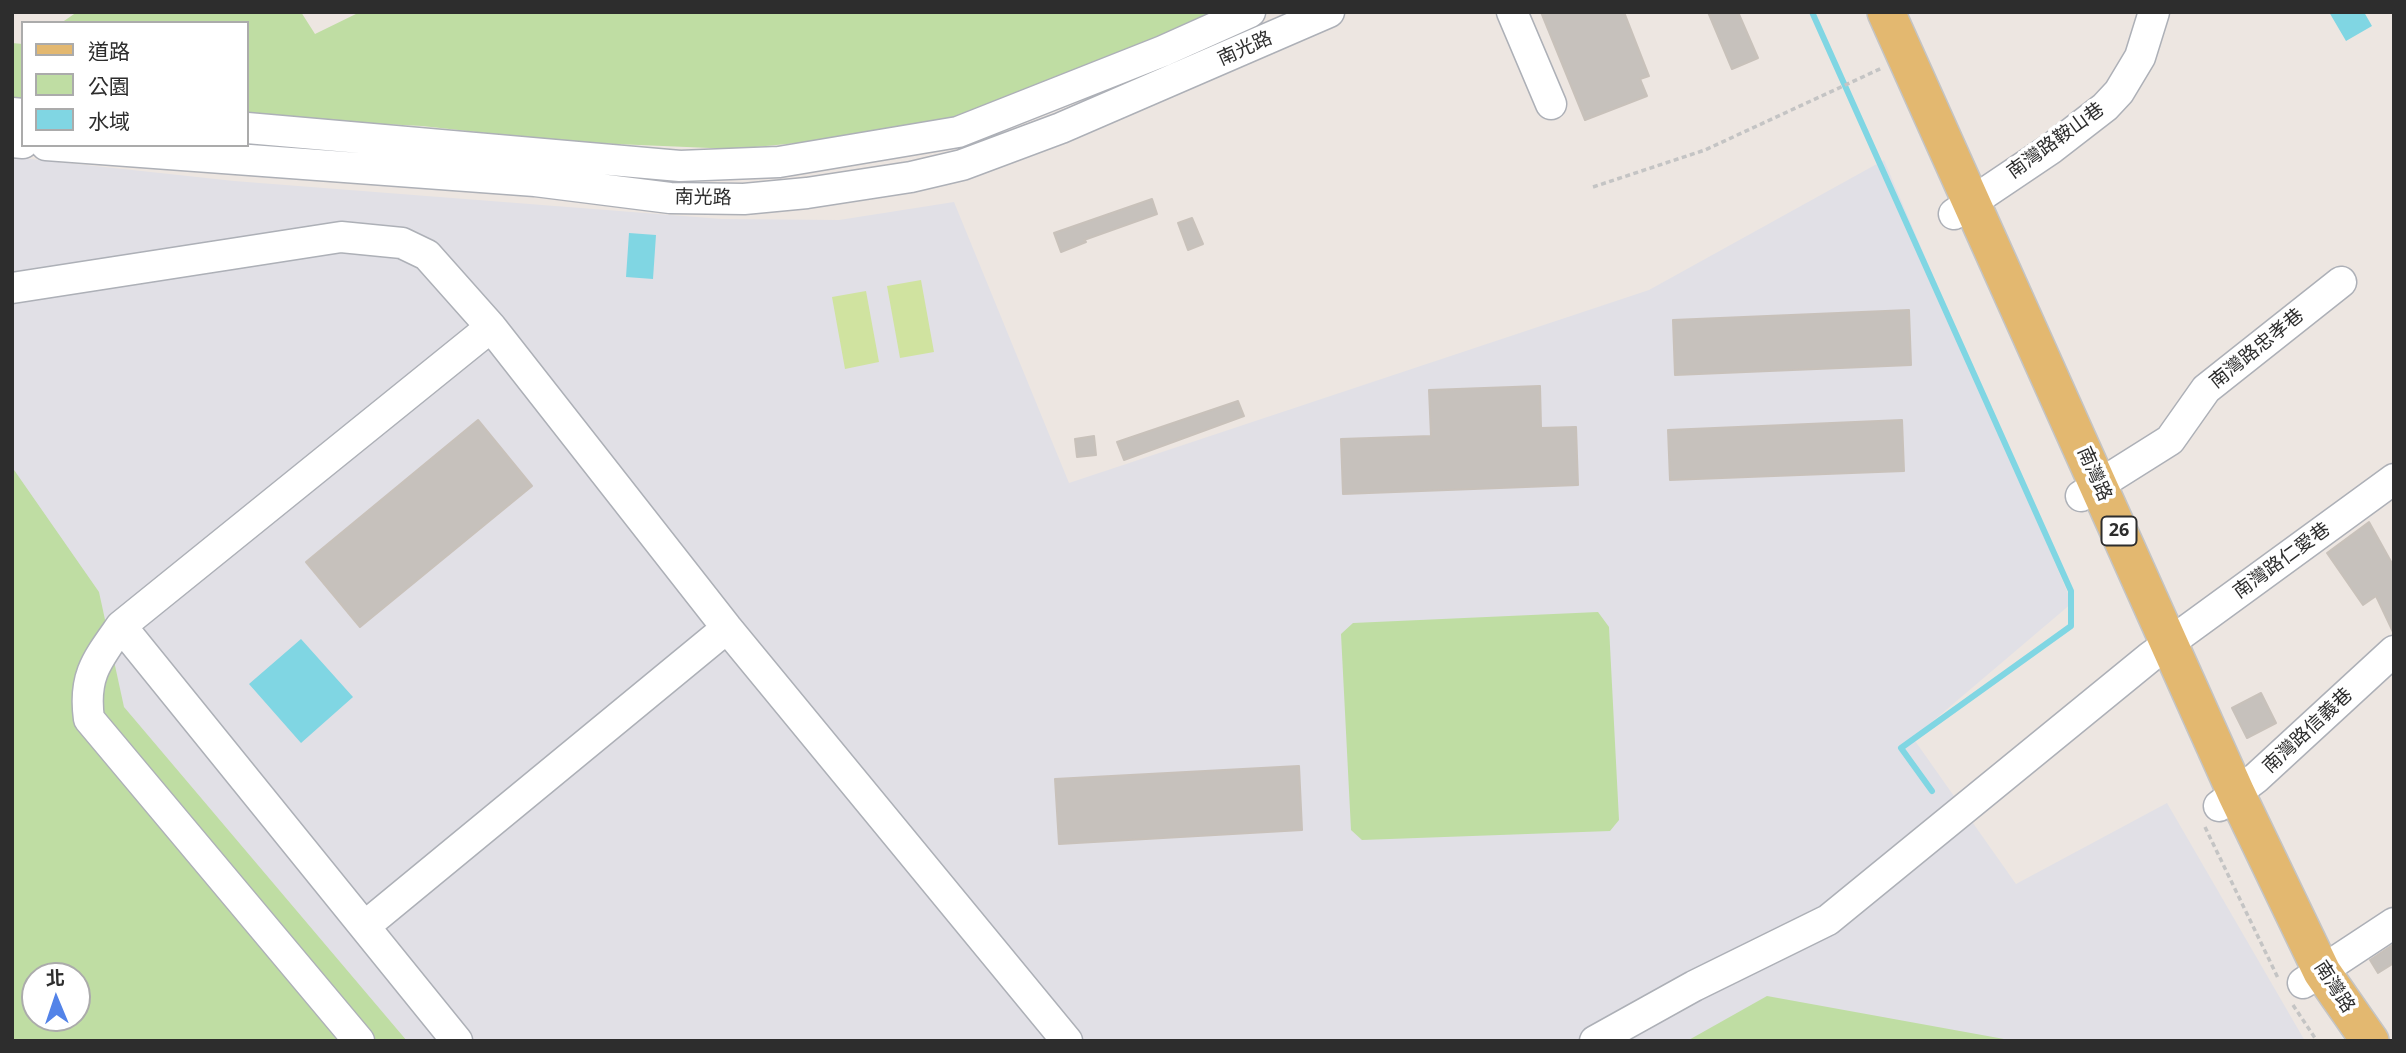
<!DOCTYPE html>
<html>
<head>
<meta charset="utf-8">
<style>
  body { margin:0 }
  #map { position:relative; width:2406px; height:1053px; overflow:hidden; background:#ede6e1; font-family:"Open Sans","Noto Sans TC",sans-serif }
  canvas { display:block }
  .frame { position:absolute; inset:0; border:14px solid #2d2d2d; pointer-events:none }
  .legend { position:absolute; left:21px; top:21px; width:228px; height:126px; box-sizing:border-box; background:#fff; border:2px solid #ababab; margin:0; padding:9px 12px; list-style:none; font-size:21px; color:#2d2d2d }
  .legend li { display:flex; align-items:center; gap:14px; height:35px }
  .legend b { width:35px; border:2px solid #ababab }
  .north { position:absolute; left:21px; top:962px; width:70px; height:70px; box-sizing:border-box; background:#fff; border:2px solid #ababab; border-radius:50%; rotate:358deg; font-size:19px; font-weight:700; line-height:28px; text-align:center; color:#2d2d2d }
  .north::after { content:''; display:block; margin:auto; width:24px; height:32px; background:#5383e8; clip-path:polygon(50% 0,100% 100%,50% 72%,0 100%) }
</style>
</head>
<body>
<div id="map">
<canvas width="2406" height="1053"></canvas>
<div class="frame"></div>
<ul class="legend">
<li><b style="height:9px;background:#e3b870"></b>道路</li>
<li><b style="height:19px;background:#bfdda3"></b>公園</li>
<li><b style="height:19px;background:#80d6e3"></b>水域</li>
</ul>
<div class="north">北</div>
</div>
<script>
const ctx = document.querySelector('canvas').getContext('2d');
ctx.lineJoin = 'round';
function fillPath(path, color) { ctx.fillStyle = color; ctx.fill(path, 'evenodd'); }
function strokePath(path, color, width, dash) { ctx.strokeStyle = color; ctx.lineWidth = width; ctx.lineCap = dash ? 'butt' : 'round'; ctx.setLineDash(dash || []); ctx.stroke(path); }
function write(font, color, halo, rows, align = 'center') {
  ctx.font = font + ' "Open Sans","Noto Sans TC",sans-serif'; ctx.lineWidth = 7; ctx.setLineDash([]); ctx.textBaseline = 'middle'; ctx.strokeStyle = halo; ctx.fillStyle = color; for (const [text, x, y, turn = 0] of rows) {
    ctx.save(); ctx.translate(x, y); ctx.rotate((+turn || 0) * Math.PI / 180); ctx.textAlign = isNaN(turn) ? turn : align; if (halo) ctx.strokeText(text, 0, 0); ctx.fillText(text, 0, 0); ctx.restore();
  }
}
fillPath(new Path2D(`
  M12,157L234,181L722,219L839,220L954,202L1069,483L1649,290L1884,160L2072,603L1913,738L2016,884L2167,803L2305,1041H12ZM35,976H77V1018H35Z`), '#e1e0e6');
fillPath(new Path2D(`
  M77,12H301L315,34L360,12H1215L1065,78L956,117L861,137L734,149L568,142L422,126L247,117V23H61Z
  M12,43L23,44V105L12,104Z
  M12,467L99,592L124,707L407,1041H12ZM35,976H77V1018H35Z
  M1598,612L1609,627L1619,820L1610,831L1362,840L1351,830L1341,634L1353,623Z
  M1767,996L2015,1041H1687Z`), '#bfdda3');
fillPath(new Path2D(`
  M921,280L934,352L900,358L887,286Z
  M866,291L879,362L845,369L832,297Z`), '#d0e3a0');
fillPath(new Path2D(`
  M2329,12H2364L2372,26L2346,41Z
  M629,233L656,235L653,279L626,277Z
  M301,639L353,697L301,743L249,684Z`), '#80d6e3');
strokePath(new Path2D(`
  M1812,12L2071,591V626L1901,748L1932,791`), '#80d6e3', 6);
const building = new Path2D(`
  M1541,12H1624L1649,76L1640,79L1647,96L1585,120Z
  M1708,12H1738L1758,58L1732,69Z
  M1152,199L1157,214L1084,240L1086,242L1061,252L1054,233Z
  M1192,218L1203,244L1188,250L1178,223Z
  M1909,310L1911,365L1675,375L1673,320Z
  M1540,386L1541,428L1576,427L1578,485L1343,494L1341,439L1431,436L1429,390Z
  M1238,401L1244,416L1124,460L1117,442Z
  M478,420L532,486L360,627L306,562Z
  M1902,420L1904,471L1670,480L1668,430Z
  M1094,436L1096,455L1077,457L1075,439Z
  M2369,522L2394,567V634L2376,596L2363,605L2327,553Z
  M2261,693L2276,723L2247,738L2232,708Z
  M1299,766L1302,830L1059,844L1055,779Z
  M2394,944V963L2378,973L2370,960Z`);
fillPath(building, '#c6c1bc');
strokePath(building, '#c8c1ba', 2);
const minor = new Path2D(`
  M1512,12L1551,104
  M12,113L23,114
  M247,128L680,166L779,162L958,132L1163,51L1250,12
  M12,142L23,143
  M46,145L535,181L670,198L744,199L807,193L911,177L962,165L1061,128L1329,12
  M1954,214L2052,148L2105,107L2119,92L2140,57L2154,12
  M12,288L341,237L402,243L427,255L491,327L727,628L1067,1041
  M2081,496L2170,440L2206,389L2341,282
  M121,626L457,1041
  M2219,806L2256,778L2394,651
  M365,926L727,628
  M2303,983L2394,923
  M359,1041L89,719C83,676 97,660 121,626L491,327
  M1595,1041L1694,986L1828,920L2150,657L2394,479`);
const major = new Path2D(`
  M1886,12L2236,793L2322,972L2370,1041`);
strokePath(minor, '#adb0b7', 33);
strokePath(major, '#c4c4c4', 40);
strokePath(new Path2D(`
  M1593,187L1705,150L1882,68
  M2205,827L2279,980
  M2293,1005L2317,1041`), '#c4c4c4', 3.5, [5, 3.5]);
strokePath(minor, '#fff', 30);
strokePath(major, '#e3b870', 37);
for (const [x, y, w] of [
  [2119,531,35]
]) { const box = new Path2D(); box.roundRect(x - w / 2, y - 14.5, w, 29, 5); ctx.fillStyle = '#fff'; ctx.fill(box); strokePath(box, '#2d2d2d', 2); }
write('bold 18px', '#2d2d2d', null, [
  ["26",2119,531]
]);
write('19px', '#2d2d2d', '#fff', [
  ["南光路",1245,49,-24],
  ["南灣路鞍山巷",2056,141,-36],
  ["南光路",703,198,1],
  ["南灣路忠孝巷",2257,349,-39],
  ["南灣路",2094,474,66],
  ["南灣路仁愛巷",2282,561,-36],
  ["南灣路信義巷",2308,731,-43],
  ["南灣路",2334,987,57]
]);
</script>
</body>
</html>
